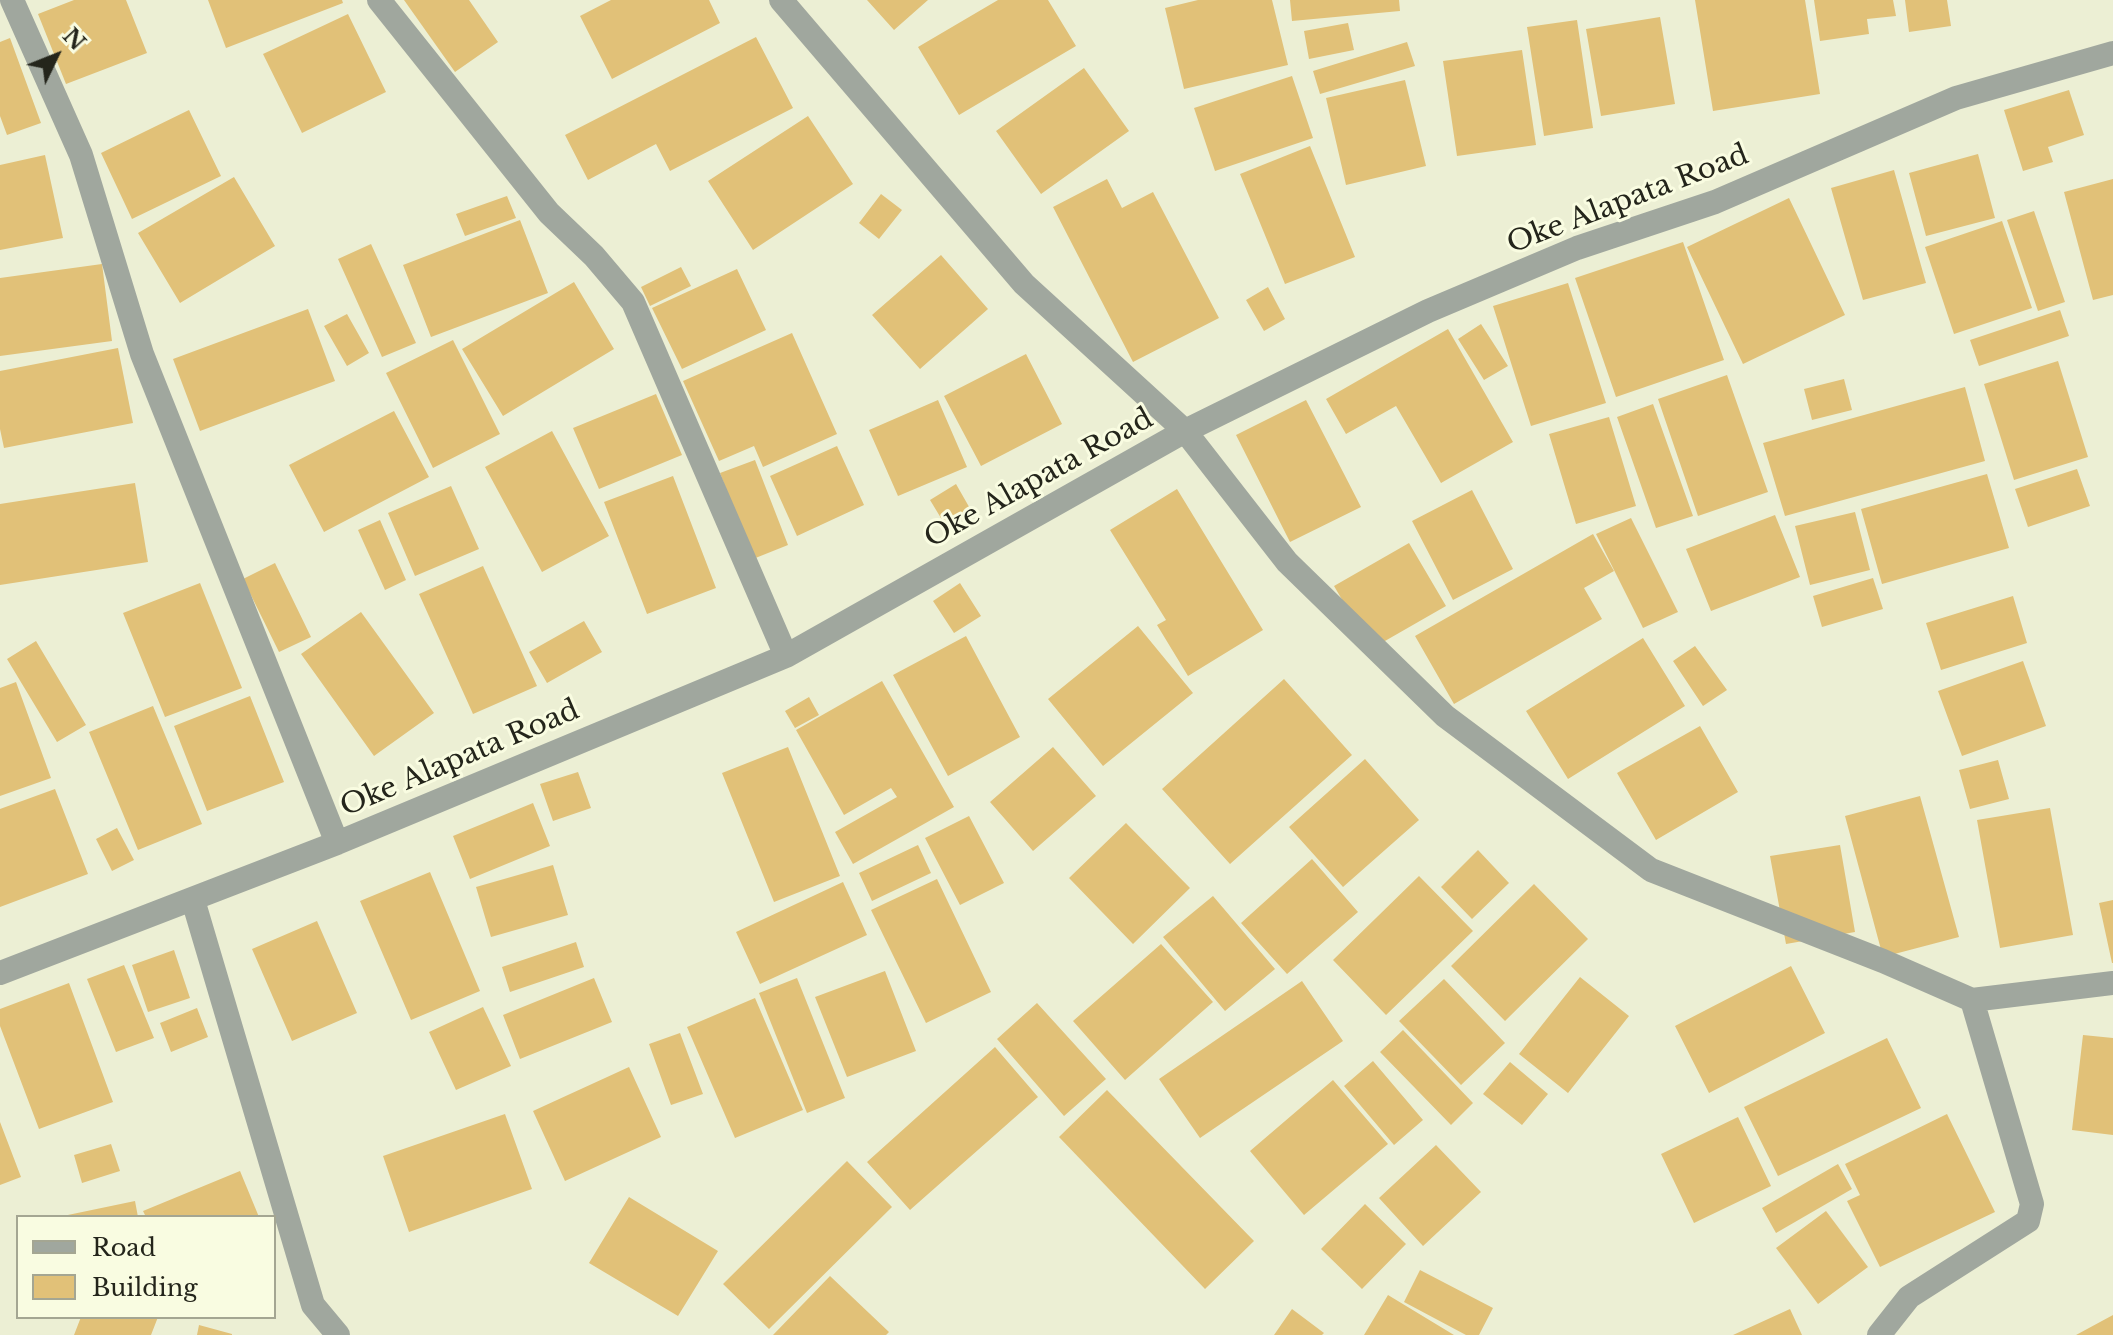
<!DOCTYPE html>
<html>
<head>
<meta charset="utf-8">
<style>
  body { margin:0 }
  #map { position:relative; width:2113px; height:1335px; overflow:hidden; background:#ecefd4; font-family:"Libre Baskerville",serif }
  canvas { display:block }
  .legend { position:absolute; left:16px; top:1215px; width:260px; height:104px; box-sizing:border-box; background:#f9fce1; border:2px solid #a4a692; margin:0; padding:10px 14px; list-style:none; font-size:24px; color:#24251b }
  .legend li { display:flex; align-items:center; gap:16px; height:40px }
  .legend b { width:40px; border:2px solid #a4a692 }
  .north { position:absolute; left:16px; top:16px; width:80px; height:80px; -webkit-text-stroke:6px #f9fce1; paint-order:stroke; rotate:47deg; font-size:22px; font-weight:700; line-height:32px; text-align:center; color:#24251b }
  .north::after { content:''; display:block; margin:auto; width:28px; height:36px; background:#24251b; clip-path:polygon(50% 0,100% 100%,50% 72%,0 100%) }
</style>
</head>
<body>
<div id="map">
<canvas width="2113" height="1335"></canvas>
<ul class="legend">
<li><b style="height:10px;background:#a0a79e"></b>Road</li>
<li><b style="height:22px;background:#e1c178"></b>Building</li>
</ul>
<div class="north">N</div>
</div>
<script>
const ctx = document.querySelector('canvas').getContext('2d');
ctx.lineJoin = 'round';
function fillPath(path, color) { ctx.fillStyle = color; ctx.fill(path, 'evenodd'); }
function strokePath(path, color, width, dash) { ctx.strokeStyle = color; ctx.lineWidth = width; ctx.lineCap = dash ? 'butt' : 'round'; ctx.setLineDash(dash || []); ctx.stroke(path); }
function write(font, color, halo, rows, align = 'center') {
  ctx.font = font + ' "Libre Baskerville",serif'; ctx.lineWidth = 6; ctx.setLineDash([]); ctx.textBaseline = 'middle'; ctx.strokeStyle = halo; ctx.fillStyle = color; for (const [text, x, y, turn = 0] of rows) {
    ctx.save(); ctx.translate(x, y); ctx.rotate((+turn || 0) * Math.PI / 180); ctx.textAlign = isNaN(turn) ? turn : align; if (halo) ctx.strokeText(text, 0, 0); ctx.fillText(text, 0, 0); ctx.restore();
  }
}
fillPath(new Path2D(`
  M74,0H126L147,53L66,84L38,14Z
  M208,0H342L343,3L226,48Z
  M404,0H469L498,42L455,72Z
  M611,0H709L720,23L612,79L580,16Z
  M867,0H928L894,30Z
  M998,0H1048L1076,46L959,115L918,47Z
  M1198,0H1272L1288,65L1184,89L1165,8Z
  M1290,0H1399L1400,11L1292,21Z
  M1695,0H1805L1820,94L1713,111Z
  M1814,0H1893L1896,16L1867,19L1869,34L1820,41Z
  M1905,0H1947L1951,26L1909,32Z
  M348,14L386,92L302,133L263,54Z
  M1660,17L1675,104L1601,116L1586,29Z
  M1577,20L1593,128L1544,136L1527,27Z
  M1348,23L1354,50L1309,59L1304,31Z
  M756,37L793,108L670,171L656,144L588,180L565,135Z
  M10,38L41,123L7,135L0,116V42Z
  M1407,42L1415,66L1320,94L1313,71Z
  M1522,50L1536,145L1457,156L1443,61Z
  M1084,68L1129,131L1041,194L996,131Z
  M1292,76L1313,138L1215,171L1194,108Z
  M1405,80L1426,166L1346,185L1326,98Z
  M2069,90L2084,135L2048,147L2053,162L2023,171L2004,110Z
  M189,110L221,176L132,219L101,153Z
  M808,116L853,184L753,250L708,181Z
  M1310,146L1355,257L1285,284L1240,174Z
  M1978,154L1995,218L1926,236L1909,173Z
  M45,155L63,238L0,250V165Z
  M1894,170L1926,283L1863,300L1831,188Z
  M234,177L275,246L180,303L138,233Z
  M1107,179L1122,208L1153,192L1219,318L1133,362L1053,207Z
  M2113,179V295L2093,300L2064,192Z
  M881,194L902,210L879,239L859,223Z
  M507,196L516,218L465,236L456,214Z
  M1789,198L1845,315L1743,364L1687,247Z
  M2034,211L2065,302L2038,311L2007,220Z
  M520,220L548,293L431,337L403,265Z
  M2002,221L2032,308L1954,334L1925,247Z
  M1683,242L1724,360L1616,397L1575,278Z
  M371,244L416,343L382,357L338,259Z
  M941,255L988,309L920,369L872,315Z
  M102,264L112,341L0,356V278Z
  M681,267L691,286L650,306L641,287Z
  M737,269L766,330L682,369L652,308Z
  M574,282L614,349L503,416L462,349Z
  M1568,283L1606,403L1531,426L1493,306Z
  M1268,287L1285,319L1264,331L1246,300Z
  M308,309L335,381L200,431L173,359Z
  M2060,310L2069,336L1979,366L1970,340Z
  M347,314L369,353L347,366L324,326Z
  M1481,324L1508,366L1484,380L1458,339Z
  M1448,329L1513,442L1441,483L1396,406L1346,434L1326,399Z
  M792,333L837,434L763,467L754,446L719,461L683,381Z
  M453,340L500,434L433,468L386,373Z
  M118,348L133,423L4,448L0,429V371Z
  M1026,354L1062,424L981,466L944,396Z
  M2058,361L2088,457L2014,480L1984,384Z
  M1727,375L1768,492L1698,516L1658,399Z
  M1844,379L1852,410L1812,420L1804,389Z
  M1965,387L1985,461L1785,516L1763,443Z
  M656,394L682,455L599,489L573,428Z
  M938,400L967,467L898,496L869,430Z
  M1306,400L1361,507L1290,542L1236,435Z
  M1653,404L1693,516L1656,528L1617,417Z
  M394,411L429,477L324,532L289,465Z
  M1609,417L1636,506L1576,524L1549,434Z
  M552,431L609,536L542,572L485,467Z
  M837,446L864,505L797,536L770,476Z
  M755,460L788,545L753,559L720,473Z
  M2077,469L2090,506L2028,527L2015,489Z
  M1987,474L2009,548L1882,584L1861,509Z
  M673,476L716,588L647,614L604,502Z
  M135,483L148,562L0,585V504Z
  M956,484L972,512L947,528L930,500Z
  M451,486L479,549L415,576L388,513Z
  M1177,489L1263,630L1188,676L1157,625L1166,620L1110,530Z
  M1472,490L1513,569L1453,600L1412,521Z
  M1855,512L1870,570L1810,585L1795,526Z
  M1775,515L1800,577L1711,611L1686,549Z
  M1631,518L1678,612L1643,628L1596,534Z
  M380,520L406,580L385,590L358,530Z
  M1593,534L1614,571L1584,588L1602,619L1454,704L1415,636Z
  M1409,543L1446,606L1371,649L1334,586Z
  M275,563L311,637L279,652L243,579Z
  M483,566L537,686L473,714L419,594Z
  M1873,578L1883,609L1822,627L1813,596Z
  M200,583L242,688L165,717L123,613Z
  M960,583L981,616L954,633L933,601Z
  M2013,596L2027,643L1941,670L1926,623Z
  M361,612L434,713L374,756L301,654Z
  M584,621L602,652L547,683L529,652Z
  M1138,626L1193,693L1103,766L1048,699Z
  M966,636L1020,737L948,776L893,675Z
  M1643,638L1685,706L1568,779L1526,711Z
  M36,641L86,725L57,742L7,659Z
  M1695,646L1727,690L1703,706L1673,661Z
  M2023,661L2046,726L1962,756L1938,691Z
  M1284,679L1352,755L1230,864L1162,789Z
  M882,681L954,807L853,864L835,832L897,797L891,788L844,815L796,730Z
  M16,682L51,778L0,796V688Z
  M250,696L284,782L207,811L174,726Z
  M809,697L819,715L795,728L785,711Z
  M153,706L202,824L138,850L89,732Z
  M1700,726L1738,792L1656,840L1617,773Z
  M788,747L840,876L774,902L722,773Z
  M1053,747L1096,796L1033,851L990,802Z
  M1365,759L1419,820L1343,887L1289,827Z
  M1998,760L2009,799L1970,809L1959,770Z
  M578,772L591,808L553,821L540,784Z
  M55,789L88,874L0,907V809Z
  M1920,796L1959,937L1883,957L1845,816Z
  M533,803L550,846L470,879L453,836Z
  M2050,808L2073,935L2000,948L1977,820Z
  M969,816L1004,883L960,905L925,838Z
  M1126,823L1190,888L1133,944L1069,878Z
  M117,828L134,860L112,871L96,839Z
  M918,845L931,873L872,901L859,873Z
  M1840,845L1855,932L1786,944L1770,856Z
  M1478,850L1509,883L1472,919L1441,887Z
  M1312,859L1358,912L1287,974L1241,923Z
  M553,865L568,915L491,937L476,887Z
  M430,872L480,991L411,1020L360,901Z
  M1419,876L1473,931L1386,1015L1333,960Z
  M937,879L991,992L926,1023L871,910Z
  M843,882L867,935L760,984L736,932Z
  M1534,884L1588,939L1505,1021L1451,966Z
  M1213,896L1275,969L1225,1011L1163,937Z
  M2113,900V963H2112L2099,903Z
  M317,921L357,1013L292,1041L252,949Z
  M576,942L584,967L510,992L502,967Z
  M1161,944L1213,1002L1125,1080L1073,1021Z
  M174,950L190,998L148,1012L132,965Z
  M124,965L154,1038L116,1052L87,979Z
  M1791,966L1825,1033L1709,1093L1675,1026Z
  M885,971L916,1051L847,1077L815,997Z
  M1580,977L1629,1016L1568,1093L1519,1054Z
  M594,978L612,1022L520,1059L503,1015Z
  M797,978L845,1098L807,1113L759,993Z
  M1444,979L1505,1043L1461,1085L1399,1021Z
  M1302,981L1343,1041L1200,1138L1159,1079Z
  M69,983L113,1102L39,1129L0,1026V1009Z
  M755,998L803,1110L735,1138L687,1027Z
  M1037,1003L1106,1079L1064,1116L997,1039Z
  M483,1007L511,1066L456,1090L429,1032Z
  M197,1008L208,1037L171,1052L160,1023Z
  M1403,1030L1473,1103L1451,1125L1380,1052Z
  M680,1033L703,1094L671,1105L649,1044Z
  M2083,1035L2113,1038V1135L2072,1130Z
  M1887,1038L1921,1108L1778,1176L1744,1107Z
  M995,1047L1038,1097L910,1210L867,1162Z
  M1373,1061L1423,1120L1394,1145L1344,1086Z
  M1510,1062L1548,1094L1522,1125L1483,1094Z
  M629,1067L661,1137L565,1181L533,1111Z
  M1333,1080L1388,1144L1304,1215L1250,1151Z
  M1107,1090L1254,1241L1205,1289L1059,1137Z
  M505,1114L532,1189L409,1232L383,1156Z
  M1947,1114L1995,1212L1880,1267L1847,1201L1860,1195L1845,1164Z
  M1738,1117L1771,1186L1694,1223L1661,1154Z
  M0,1122L21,1177L0,1185Z
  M111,1144L120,1171L82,1183L74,1155Z
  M1436,1145L1481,1192L1423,1246L1379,1198Z
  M847,1161L892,1207L769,1329L723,1284Z
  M1838,1164L1852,1189L1776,1233L1762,1208Z
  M240,1171L259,1217H146L143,1211Z
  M629,1197L718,1251L678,1316L589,1263Z
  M135,1201L138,1217H63V1216Z
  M1365,1204L1406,1244L1362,1289L1321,1249Z
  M1826,1211L1868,1267L1818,1304L1776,1248Z
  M1420,1270L1493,1308L1479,1335H1466L1404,1302Z
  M830,1276L889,1332L886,1335H773Z
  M1388,1295L1454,1335H1364Z
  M1292,1309L1324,1333L1322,1335H1274Z
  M1790,1309L1802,1335H1733Z
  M2113,1315V1335H2076Z
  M81,1317H158L151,1335H74Z
  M199,1325L232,1334V1335H197Z`), '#e1c178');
strokePath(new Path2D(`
  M12,0L81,155L142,354L337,843
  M379,0L549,213L594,256L633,302L786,656
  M781,0L1024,284L1185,431L1287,562L1445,716L1651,870L1883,961L1972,1000L2113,983
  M193,900L313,1305L338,1335
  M0,973L337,843L786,656L1185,431L1428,311L1577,248L1715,202L1956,98L2113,53
  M1879,1335L1909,1297L2028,1221L2032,1204L1972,1000`), '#a0a79e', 24);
write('28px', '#24251b', '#f9fce1', [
  ["Oke Alapata Road",1628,200,-21],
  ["Oke Alapata Road",1039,479,-29],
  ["Oke Alapata Road",460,759,-23]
]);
</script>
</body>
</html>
